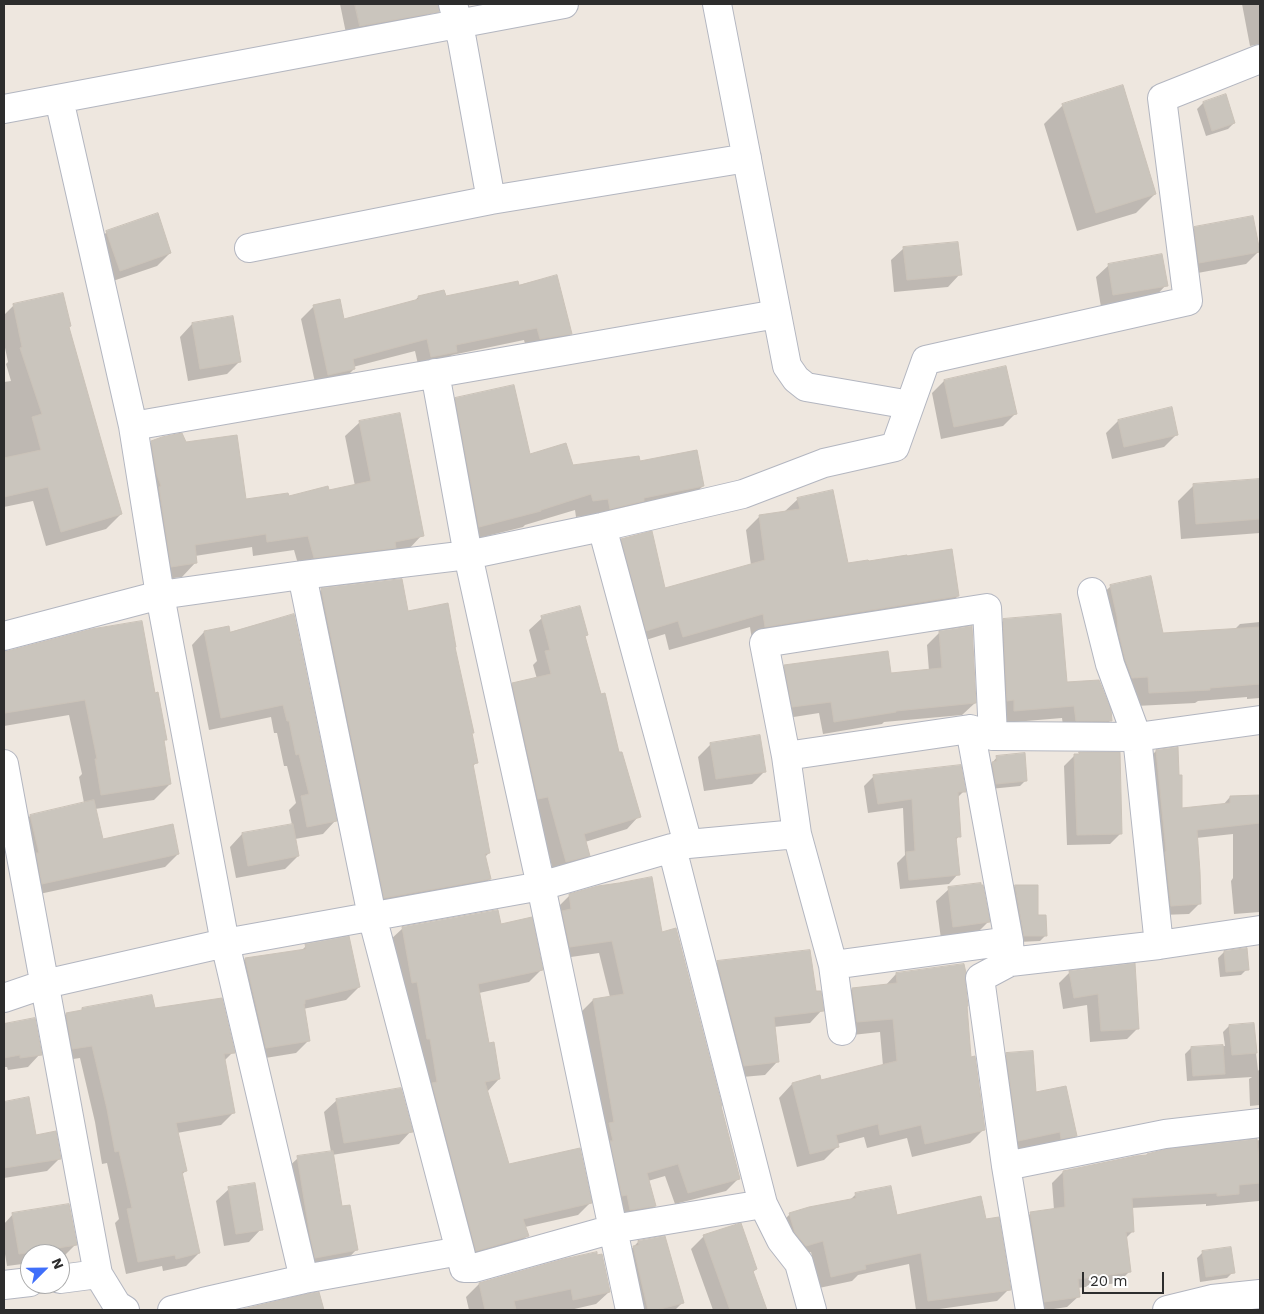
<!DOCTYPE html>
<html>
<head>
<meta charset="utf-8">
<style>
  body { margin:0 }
  #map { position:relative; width:1264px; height:1314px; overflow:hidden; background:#eee7df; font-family:"Work Sans",sans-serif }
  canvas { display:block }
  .frame { position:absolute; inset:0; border:5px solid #2d2d2d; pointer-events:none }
  .north { position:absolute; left:20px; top:1244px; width:50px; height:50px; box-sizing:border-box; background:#fff; border:1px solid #ababab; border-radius:50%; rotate:67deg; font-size:14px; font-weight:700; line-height:20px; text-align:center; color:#2d2d2d }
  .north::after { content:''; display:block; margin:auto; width:18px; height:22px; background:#406ffa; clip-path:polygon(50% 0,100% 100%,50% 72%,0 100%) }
  .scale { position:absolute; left:1082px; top:1272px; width:82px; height:22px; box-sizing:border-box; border:2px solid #2d2d2d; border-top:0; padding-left:6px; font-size:15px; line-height:18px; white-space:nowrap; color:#2d2d2d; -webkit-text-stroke:4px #fff; paint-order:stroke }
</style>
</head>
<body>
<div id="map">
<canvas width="1264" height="1314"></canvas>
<div class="frame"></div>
<div class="north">N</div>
<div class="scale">20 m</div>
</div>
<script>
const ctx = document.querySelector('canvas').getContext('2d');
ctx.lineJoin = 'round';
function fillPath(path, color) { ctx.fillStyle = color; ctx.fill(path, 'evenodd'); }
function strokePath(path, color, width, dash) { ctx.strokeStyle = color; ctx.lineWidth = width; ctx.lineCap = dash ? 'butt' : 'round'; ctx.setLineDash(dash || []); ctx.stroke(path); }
fillPath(new Path2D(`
  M340,4H427L429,13L416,25L347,38Z
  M1242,4H1260V44L1250,46Z
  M1203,103L1234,123L1228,129L1206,136L1197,109Z
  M1063,105L1155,194L1136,213L1077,231L1044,124Z
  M1195,228L1259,251L1246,264L1187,275L1182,241Z
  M107,232L170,253L157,266L107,283L94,244Z
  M904,248L960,274L948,287L894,292L891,260Z
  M1109,265L1166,285L1154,298L1101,307L1096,277Z
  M518,286L571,333L558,346L527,351L524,340L452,355L443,364L419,369L415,351L353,367L354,369L341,382L316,387L301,319L314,306L344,321L414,302L418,297L445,298Z
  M14,305L68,328L121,514L106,529L46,546L33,501L4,507V382L11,381L6,364L8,362L4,343V315Z
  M192,324L240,361L227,374L188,381L180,337Z
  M1005,368L1015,414L1003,426L941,439L932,393L944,381Z
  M456,399L529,456L572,467L703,486L686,502L594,525L592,515L576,517L575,510L525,525L523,527L463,542L440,416Z
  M1118,421L1177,434L1164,447L1112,459L1106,433Z
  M360,422L422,535L408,550L300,571L294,550L253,556L252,547L195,556L196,562L182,577L157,580L138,457L152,442L185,443L245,501L288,498L355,486L345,436Z
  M1260,480V533L1181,539L1178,501L1193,486Z
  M798,499L847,564L958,596L944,610L752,640L750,627L669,650L665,634L633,644L608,553L622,540L664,589L751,565L746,530L760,516L784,512Z
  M401,580L407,612L454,648L477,762L472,767L489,853L485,857L490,879L477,891L372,910L309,602L321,590Z
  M1111,586L1162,634L1234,630L1240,624L1260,622V698L1247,699V697L1198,701L1195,703L1136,706L1134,690L1119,691L1097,599Z
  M293,615L335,821L323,834L295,839L298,856L285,869L236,878L230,847L242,834L292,825L289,810L296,803L287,766H284L277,733H274L271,717L209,730L192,645L204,632L229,634Z
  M542,618L584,637L618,754L639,816L627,829L585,842L589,855L576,868L554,874L536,808L500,697L513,684L537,679L533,665L537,661L529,630Z
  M1004,620L1066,684L1110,721L1098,733H1064L1062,718L1002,723L991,633Z
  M939,633L975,703L962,715L884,722L882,724L823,734L819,713L781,719L773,678L785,666L890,674L929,671L927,645Z
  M4,652H8L154,694L166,739L163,742L170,784L154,800L95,809L102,841L178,854L165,867L30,896L18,828L30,816L84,803L79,777L82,774L69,715L4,726Z
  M711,744L765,771L752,784L704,791L698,757Z
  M1177,748L1181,809L1223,805L1230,797L1260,796V912L1234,914L1231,881L1233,878V834L1196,838L1199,904L1189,914L1161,915L1146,761L1156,751Z
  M1075,755L1121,833L1110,844L1067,845L1064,766Z
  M997,757L1026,780L1020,786L990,789L987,769Z
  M874,776L964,791L957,798L959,836L955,841L958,874L949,884L900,889L897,863L905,855L903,808L868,813L864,786Z
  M1015,886H1037V916L1046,935L1040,941L1018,942L1009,892Z
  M949,889L988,922L976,934L941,939L936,901Z
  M570,895L661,934L739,1178L726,1191L675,1204L665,1176L648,1181L655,1206L642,1218L618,1222L581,1012L593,1000L610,997L599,953L557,959V908Z
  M500,925L541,970L529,982L479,993L488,1044L499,1079L487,1092L508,1166L590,1203L578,1215L525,1227L527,1236L515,1248L464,1263L390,940L403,928Z
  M306,946L359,987L346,1000L303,1009L308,1041L296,1053L253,1060L233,972L245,959L301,951Z
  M1224,952L1247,969L1241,975L1220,977L1218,958Z
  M718,962L815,993L822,1010L810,1023L774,1027L777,1062L765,1075L731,1078L705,975Z
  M1134,965L1138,1028L1127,1039L1090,1042L1087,1005L1063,1009L1059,983L1070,972Z
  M896,974L970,1058L984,1129L970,1143L912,1157L907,1138L867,1148L864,1137L837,1144L838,1146L824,1160L797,1167L779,1098L792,1084L821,1081L883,1066L880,1032L843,1036L838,1003L852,989L885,986Z
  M154,1010L233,1052L224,1061L234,1112L221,1125L177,1133L186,1171L181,1175L199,1253L186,1266L163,1271L162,1266L126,1274L115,1223L119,1219L107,1163L102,1164L95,1122L80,1058L60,1061L54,1027L66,1014Z
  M8,1023L40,1054L28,1067L8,1070L7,1067H4V1024Z
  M1253,1024L1258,1071L1260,1068V1105L1250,1106L1249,1079L1252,1077L1187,1081L1185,1054L1191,1048L1225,1046L1223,1032L1229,1026Z
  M1007,1054L1035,1094L1075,1135L1063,1148L1006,1153L994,1067Z
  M28,1099L35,1136L60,1158L47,1171L4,1178V1103Z
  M337,1100L411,1131L399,1144L332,1155L341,1208L356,1250L344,1263L303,1269L285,1170L298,1158L331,1152L324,1112Z
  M1260,1140V1202L1259,1201L1206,1206V1204L1131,1208L1133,1231L1125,1239L1129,1272L1118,1283L1077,1288L1079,1296L1067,1307L1047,1310H1033L1019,1225L1030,1214L1054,1210L1052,1183L1063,1172L1146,1156L1168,1151Z
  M229,1189L261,1229L249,1242L224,1246L216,1201Z
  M856,1194L896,1216L985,1221L1009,1289L997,1301L932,1310H916L909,1264L858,1275L852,1281L819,1288L811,1252L793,1257L778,1226L790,1214L850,1200Z
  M13,1214L75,1245L63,1257L60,1258V1254H30V1263L7,1266L4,1248V1224Z
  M704,1236L756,1269L752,1273L765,1310H713L691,1249Z
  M638,1242L682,1303L675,1310H632L621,1260Z
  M1203,1252L1233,1272L1227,1278L1200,1282L1197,1258Z
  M564,1260L609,1292L596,1304L570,1310H469L466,1297L479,1284Z
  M318,1294L322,1310H249Z`), '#0003');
const building = new Path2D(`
  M355,4H438L439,12L360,26Z
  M1123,85L1156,194L1096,213L1062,104Z
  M1226,94L1235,123L1212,131L1203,102Z
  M158,213L171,253L120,271L106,231Z
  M1253,216L1260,252L1199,263L1194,227Z
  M958,242L962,275L907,280L903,247Z
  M1162,254L1168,286L1113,295L1108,264Z
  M557,275L572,334L540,339L537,328L456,345L457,352L431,357L427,339L353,359L355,369L328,375L313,305L340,299L344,319L419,299L418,296L444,290L446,296L518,281L519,285Z
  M63,293L71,326L69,327L122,514L61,532L48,487L4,497V458L41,450L32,417L42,414L20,348L22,347L13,304Z
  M233,316L241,362L200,369L192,323Z
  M1006,366L1017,414L954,427L944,380Z
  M514,385L530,454L566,443L573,465L639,456L640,461L697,450L704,486L644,498V501L610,509L608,499L593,501L591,494L541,510V511L479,527L455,398Z
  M1172,407L1178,435L1124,447L1118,420Z
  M400,413L424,536L395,542L396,548L314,558L308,536L267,542L266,534L195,545L197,563L171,567L159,487L161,486L157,475L151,441L162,437L182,433L186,442L237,435L246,499L288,493L289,496L328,486L329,490L371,481L359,421Z
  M1260,479V519L1196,524L1193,484Z
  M833,490L848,563L868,560L869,561L907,555V556L952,549L959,596L765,627L763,614L683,637L678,621L646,631L621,539L652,531L665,588L765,560L759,515L800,509L797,498Z
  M1151,576L1163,633L1260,627V684L1210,688V690L1149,693L1148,677L1132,678L1125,659L1118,630L1117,617L1110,585Z
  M402,579L408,611L448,603L456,647H455L474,733H472L478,763L473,764L490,853L485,854L491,879L384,898L321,588Z
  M580,606L588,635L585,636L601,694L605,693L619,752H622L641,817L584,834L590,856L566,862L548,797L538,799L512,683L551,674L545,651L550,650L541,616Z
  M294,614L337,821L307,827L301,796L309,794L299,754L296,755L289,721H287L283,705L221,718L204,631L229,626L230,632Z
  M1061,614L1067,682L1099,680L1111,710L1112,721H1076L1074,706L1014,711V700L1007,701L1003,619Z
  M142,621L155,693L158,692L167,740H164L171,784L101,795L95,759H97L85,700L5,713L4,701V651H8L92,629Z
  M972,626L976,703L896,711V712L834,722L831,702L792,707L784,665L888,651L891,673L942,668L939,631Z
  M760,735L766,772L716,779L710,743Z
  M1178,747L1179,775H1182V808L1230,803V796L1260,795V823L1197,830L1200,872L1201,904L1171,906L1165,852L1166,851L1156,750Z
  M1079,752H1120L1122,834L1077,835L1074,754H1079Z
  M1025,753L1027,781L996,784L992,762L997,761L996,756Z
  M961,765L966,792H958L961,837H956L960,875L909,880L906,852L915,851L912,799L878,804L873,775Z
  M94,800L103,839L173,824L179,854L42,884L36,853H39L30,815Z
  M293,824L299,856L248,866L242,833Z
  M652,877L662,932L676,928L722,1106H721L740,1179L688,1193L678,1164L647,1173L656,1206L630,1210L627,1195L622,1196L610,1141H613L609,1123L614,1122L593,999L624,994L612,941L570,947L562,911L571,909L569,894L598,886L619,883Z
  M981,883V885H983L990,922L953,927L948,887Z
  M1015,885H1038V915H1046L1047,936H1024Z
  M498,910L501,924L532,917L543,970L478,984L489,1043L494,1042L500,1079L485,1082L509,1164L580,1148L592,1203L523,1219L529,1236L476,1251L432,1083L437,1082L430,1039H427L417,982L412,983L402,927Z
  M349,936L360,987L305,1000V1004H304L310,1041L266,1048L245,958L306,949L305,944Z
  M1247,948L1249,970L1226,972L1224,951Z
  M810,950L816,991H821L824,1011L774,1017L779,1062L744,1066L717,961Z
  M1135,963L1139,1029L1101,1031L1098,994L1074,998L1069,971Z
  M964,964L966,973L965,980L968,1006H967L971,1057L975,1056L985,1130L925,1144L921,1125L880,1135L878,1124L836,1135L839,1147L810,1154L792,1083L820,1075L821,1080L897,1061L893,1019L857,1022L852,988L897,983L896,973Z
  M152,995L155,1008L222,998L235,1053L224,1054L235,1113L176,1123L187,1171L182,1172L200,1253L176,1259L175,1255L138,1262L127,1209L132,1208L119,1151L115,1152L107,1109L92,1046L72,1049L66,1013L82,1010V1008Z
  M35,1018L42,1055L20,1058V1055L4,1058V1024Z
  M1254,1023L1257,1053L1232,1055L1229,1025Z
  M1223,1045L1225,1074L1193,1076L1191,1047Z
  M1033,1051L1036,1092L1066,1086L1077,1136L1061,1139L1060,1132L1018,1141L1006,1053Z
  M401,1088L413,1132L344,1143L336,1099Z
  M29,1097L36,1135L56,1131L61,1159L4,1168V1102Z
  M1257,1139L1260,1169V1183L1239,1185V1194L1217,1196V1193L1132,1198L1134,1232H1126L1131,1272L1078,1279L1080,1297L1044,1302L1030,1212L1065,1207L1063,1171L1136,1156L1147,1155V1154L1167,1149Z
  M333,1151L342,1206L350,1205L358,1250L315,1258L310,1236L297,1156Z
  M255,1183L263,1230L236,1234L228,1187Z
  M891,1186L897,1215L981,1196L986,1219L999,1217L1011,1290L928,1301L921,1253L865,1265L866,1269L831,1277L823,1241L806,1246L795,1233L789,1213L809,1207L856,1198L855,1193Z
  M69,1204L77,1245L19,1254L12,1213Z
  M741,1223L757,1269L753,1271L767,1310H730L703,1235L734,1225Z
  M665,1236L684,1303L656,1310H648L633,1246L639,1245L638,1241Z
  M1231,1247L1235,1273L1206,1277L1202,1251Z
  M597,1252V1255L602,1254L610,1292L573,1300L571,1289L514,1301L516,1310H485L479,1283L564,1259Z
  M319,1292L324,1310H239L307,1294Z`);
fillPath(building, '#cac5bd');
strokePath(building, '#cac2b8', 1);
const street = new Path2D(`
  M453,4L462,40L491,200
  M717,4L787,366L796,379L806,387L910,405
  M59,99L133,426
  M4,109L564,4
  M249,248L491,200L747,158
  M435,373L468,555L602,527L743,494L824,463L895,447L926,360L1188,301L1162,98L1260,59
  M602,527L688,844
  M302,575L372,916L460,1251L464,1268H474L613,1229L630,1310
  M1092,592L1110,664L1137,737L1159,945
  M4,636L160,595L302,575L468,555L541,886L613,1229L763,1204L781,1240L799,1263L812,1310
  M970,729L1009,941L1010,962
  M786,756L764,643L987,608L993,736
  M4,764L98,1274L117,1305L125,1310
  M797,834L833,965L842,1031
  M672,848L763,1204
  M833,965L1009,941
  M4,998L45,984L225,943L541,886L672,848L688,844L797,834L786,756L970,729L993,736L1137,737L1260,720
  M1006,1166L1165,1134L1260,1123
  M60,1279L98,1274
  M304,1279L460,1251
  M4,1285L30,1282
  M172,1310L203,1302
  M205,1310L203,1302L304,1279L225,943L160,595L133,426L777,314
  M1030,1310L1006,1166L980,978L1010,962L1159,945L1260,930
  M1167,1310L1212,1299L1260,1294`);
strokePath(street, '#b3b6c0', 30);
strokePath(street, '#fff', 28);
</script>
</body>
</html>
